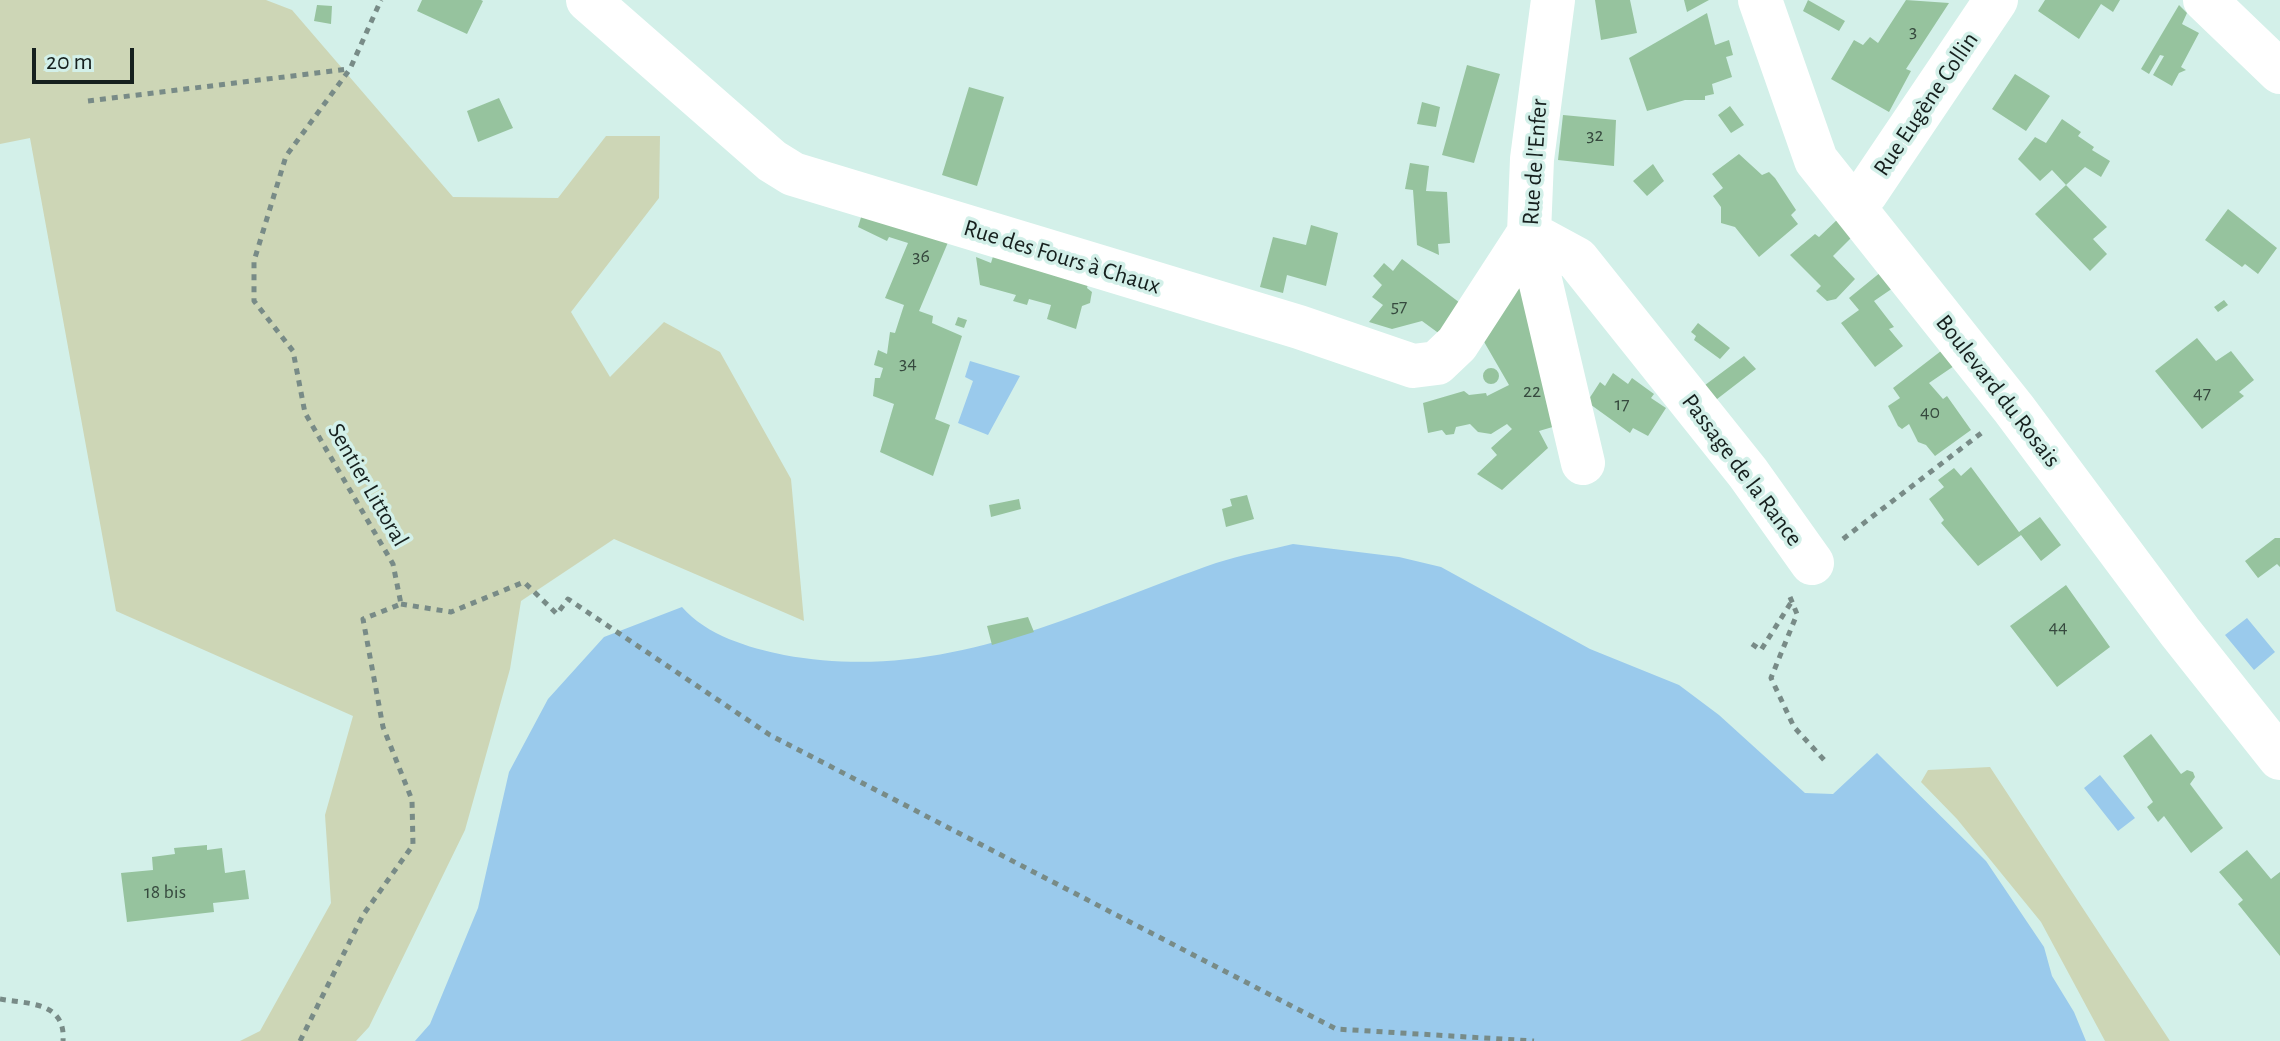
<!DOCTYPE html>
<html>
<head>
<meta charset="utf-8">
<style>
  body { margin:0 }
  #map { position:relative; width:2280px; height:1041px; overflow:hidden; background:#d3f0e9; font-family:"Alegreya Sans",sans-serif }
  canvas { display:block }
  .scale { position:absolute; left:32px; top:48px; width:102px; height:36px; box-sizing:border-box; border:4px solid #16201e; border-top:0; padding-left:10px; font-size:24px; line-height:28px; white-space:nowrap; color:#16201e; -webkit-text-stroke:6px #d3f0e9; paint-order:stroke }
</style>
</head>
<body>
<div id="map">
<canvas width="2280" height="1041"></canvas>
<div class="scale">20 m</div>
</div>
<script>
const ctx = document.querySelector('canvas').getContext('2d');
ctx.lineJoin = 'round';
function fillPath(path, color) { ctx.fillStyle = color; ctx.fill(path, 'evenodd'); }
function strokePath(path, color, width, dash) { ctx.strokeStyle = color; ctx.lineWidth = width; ctx.lineCap = dash ? 'butt' : 'round'; ctx.setLineDash(dash || []); ctx.stroke(path); }
function write(font, color, halo, rows, align = 'center') {
  ctx.font = font + ' "Alegreya Sans",sans-serif'; ctx.lineWidth = 7; ctx.setLineDash([]); ctx.textBaseline = 'middle'; ctx.strokeStyle = halo; ctx.fillStyle = color; for (const [text, x, y, turn = 0] of rows) {
    ctx.save(); ctx.translate(x, y); ctx.rotate((+turn || 0) * Math.PI / 180); ctx.textAlign = isNaN(turn) ? turn : align; if (halo) ctx.strokeText(text, 0, 0); ctx.fillText(text, 0, 0); ctx.restore();
  }
}
fillPath(new Path2D(`
  M0,0H266L292,10L453,197L558,198L606,136H660L659,198L571,312L610,377L664,322L720,352L791,479L804,621L614,539L521,601L510,669L465,830L369,1027L356,1041H240L260,1031L331,903L325,815L353,716L116,611L30,138L0,144Z
  M1990,767L2170,1041H2105L2041,922L1957,819L1921,782L1928,770Z`), '#cdd6b6');
fillPath(new Path2D(`
  M970,361L1020,376L988,435L958,423L973,381L965,377Z
  M1293,544L1399,557L1441,567L1590,649L1679,685L1719,715L1805,793L1833,794L1877,753L1986,861L2044,947L2052,976L2074,1012L2086,1041H415L430,1024L478,908L509,772L548,699L604,637L682,607C706,635 749,648 784,655C945,684 1070,614 1216,563C1241,555 1268,550 1293,544Z
  M2247,618L2275,652L2254,670L2225,635Z
  M2100,775L2135,818L2118,831L2084,788Z`), '#9acaec');
fillPath(new Path2D(`
  M422,0H481L483,1L467,34L417,11Z
  M1595,0H1630L1637,33L1601,40Z
  M1684,0H1709L1687,12Z
  M1808,0L1845,21L1839,31L1803,11Z
  M1906,0L1949,3L1906,69L1911,71L1889,112L1831,79L1854,40L1863,45L1870,37L1878,43Z
  M2045,0H2120L2113,12L2101,4L2079,39L2038,11Z
  M317,5L332,6L331,24L314,21Z
  M2179,5L2187,13L2182,24L2199,33L2181,67L2186,70L2179,73L2172,86L2153,75L2164,56L2160,55L2149,74L2141,69Z
  M1707,13L1715,45L1729,40L1733,55L1726,57L1732,77L1712,84L1714,94L1705,96V100H1685L1647,111L1629,58Z
  M1467,65L1500,74L1474,163L1442,155Z
  M2015,74L2050,96L2026,131L1992,109Z
  M969,87L1004,97L977,186L942,175Z
  M499,98L513,128L478,142L467,111Z
  M1422,102L1440,107L1436,127L1417,124Z
  M1730,106L1744,125L1731,133L1718,115Z
  M1563,115L1616,120L1614,166L1558,160Z
  M2062,119L2081,132L2078,136L2094,147L2092,150L2110,161L2101,177L2085,167L2066,185L2052,170L2040,181L2018,159L2035,137L2046,143Z
  M1739,154L1762,175L1769,172L1775,178L1796,210L1791,215L1798,224L1759,257L1735,227L1721,223V207L1713,196L1723,188L1712,174Z
  M1410,163L1429,166L1426,191L1447,192L1450,243L1438,244L1439,255L1417,245L1413,190L1405,189Z
  M1653,164L1664,181L1647,196L1633,181Z
  M2066,185L2107,227L2093,239L2107,254L2090,271L2035,214Z
  M2228,209L2277,248L2258,274L2245,264L2242,267L2205,240Z
  M863,211L949,240L919,311L933,316L932,323L962,336L935,419L950,425L933,476L880,452L894,404L873,396L875,378H880L883,368L874,365L878,350L887,354L890,332L895,333L904,305L885,298L908,243L889,237L887,241L858,227Z
  M1840,217L1853,236L1833,256L1855,279L1836,299L1827,301L1816,291L1821,286L1790,255L1815,234L1819,237Z
  M1311,225L1338,233L1326,286L1287,275L1283,293L1260,287L1273,237L1306,245Z
  M994,253L1089,280L1087,288L1092,292L1091,297L1090,303L1082,306L1076,329L1047,319L1051,305L1029,299L1027,305L1013,301L1016,295L980,285L976,257L991,263Z
  M1402,259L1468,309L1448,340L1422,321L1392,329L1369,322L1383,305L1372,297L1382,285L1373,276L1384,263L1393,271Z
  M1881,272L1893,288L1874,301L1894,327L1889,329L1903,346L1875,367L1841,323L1859,310L1849,298Z
  M1527,282L1556,426L1539,431L1548,448L1502,490L1477,474L1497,455L1491,448L1512,429L1507,424L1491,434L1478,432L1470,424L1456,427L1454,434L1446,435L1442,430L1428,433L1423,403L1464,391L1469,395L1486,393L1487,396L1509,385L1483,340L1510,284Z
  M2224,300L2228,305L2218,312L2214,307Z
  M958,317L967,320L964,328L955,325Z
  M1698,323L1730,348L1720,359L1694,340L1696,336L1691,332Z
  M2197,338L2216,361L2231,351L2254,380L2239,392L2244,396L2202,429L2155,371Z
  M1941,351L1954,366L1929,383L1943,399L1947,396L1971,430L1935,456L1926,445L1918,442L1909,424L1902,429L1898,426L1888,406L1900,398L1893,388Z
  M1744,356L1756,369L1708,406L1697,391Z
  M1483 376a8 8 0 1 1 16 0a8 8 0 1 1-16 0Z
  M1613,373L1628,384L1632,378L1654,394L1651,398L1666,408L1648,436L1633,428L1630,433L1587,402L1600,382L1605,386Z
  M1971,467L2019,532L2040,517L2061,545L2041,561L2021,535L1978,566L1941,523L1944,520L1929,499L1944,487L1938,480L1954,468L1961,476Z
  M1247,495L1254,519L1226,527L1222,509L1232,506L1230,499Z
  M1019,499L1021,509L991,517L989,505Z
  M2275,538H2280V567L2277,564L2258,578L2245,561Z
  M2066,585L2110,647L2057,687L2010,626Z
  M1028,617L1034,632L992,645L987,626Z
  M2151,734L2181,774L2187,770L2193,772L2195,777L2190,784L2223,828L2191,853L2164,816L2158,822L2147,807L2153,802L2123,756Z
  M207,845V850L222,848L225,873L245,870L249,899L213,903L214,912L127,922L121,873L153,870L152,857L175,854L174,848Z
  M2247,850L2271,879L2280,872V956L2238,904L2243,900L2219,872Z`), '#96c39e');
strokePath(new Path2D(`
  M88,101L349,69
  M1843,539L1984,431
  M1790,597L1797,614L1771,678L1794,727L1826,762
  M401,604L451,612L524,582L557,614L568,599L770,735L1336,1029L1534,1041
  M1752,644L1761,650L1792,601
  M0,999C29,1004 66,1002 63,1041
  M300,1041L363,915L413,845L412,800L383,727L363,619L401,604L393,564L305,413L293,351L254,301V261L286,156L350,69L381,0`), '#788b87', 5, [6, 6]);
strokePath(new Path2D(`
  M588,0L772,161L793,174L1299,327L1413,366L1437,363L1457,344L1529,233
  M1553,0L1532,159L1529,233L1583,463
  M1760,0L1816,160L2014,409L2180,632L2280,758
  M2205,0L2280,72
  M1854,205L1866,193L1996,0
  M1529,233L1577,259L1748,473L1812,563`), '#fff', 44);
write('20px', '#36493e', null, [
  ["3",1913,31],
  ["32",1595,135],
  ["36",921,256],
  ["57",1399,306],
  ["34",908,363],
  ["22",1532,391],
  ["47",2202,393],
  ["17",1622,404],
  ["40",1930,412],
  ["44",2058,627],
  ["18 bis",165,892]
]);
write('24px', '#16201e', '#d3f0e9', [
  ["Rue Eugène Collin",1926,104,-56],
  ["Rue de l'Enfer",1535,162,-86],
  ["Rue des Fours à Chaux",1062,257,17],
  ["Boulevard du Rosais",1998,391,52],
  ["Passage de la Rance",1742,470,53],
  ["Sentier Littoral",368,485,60]
]);
</script>
</body>
</html>
